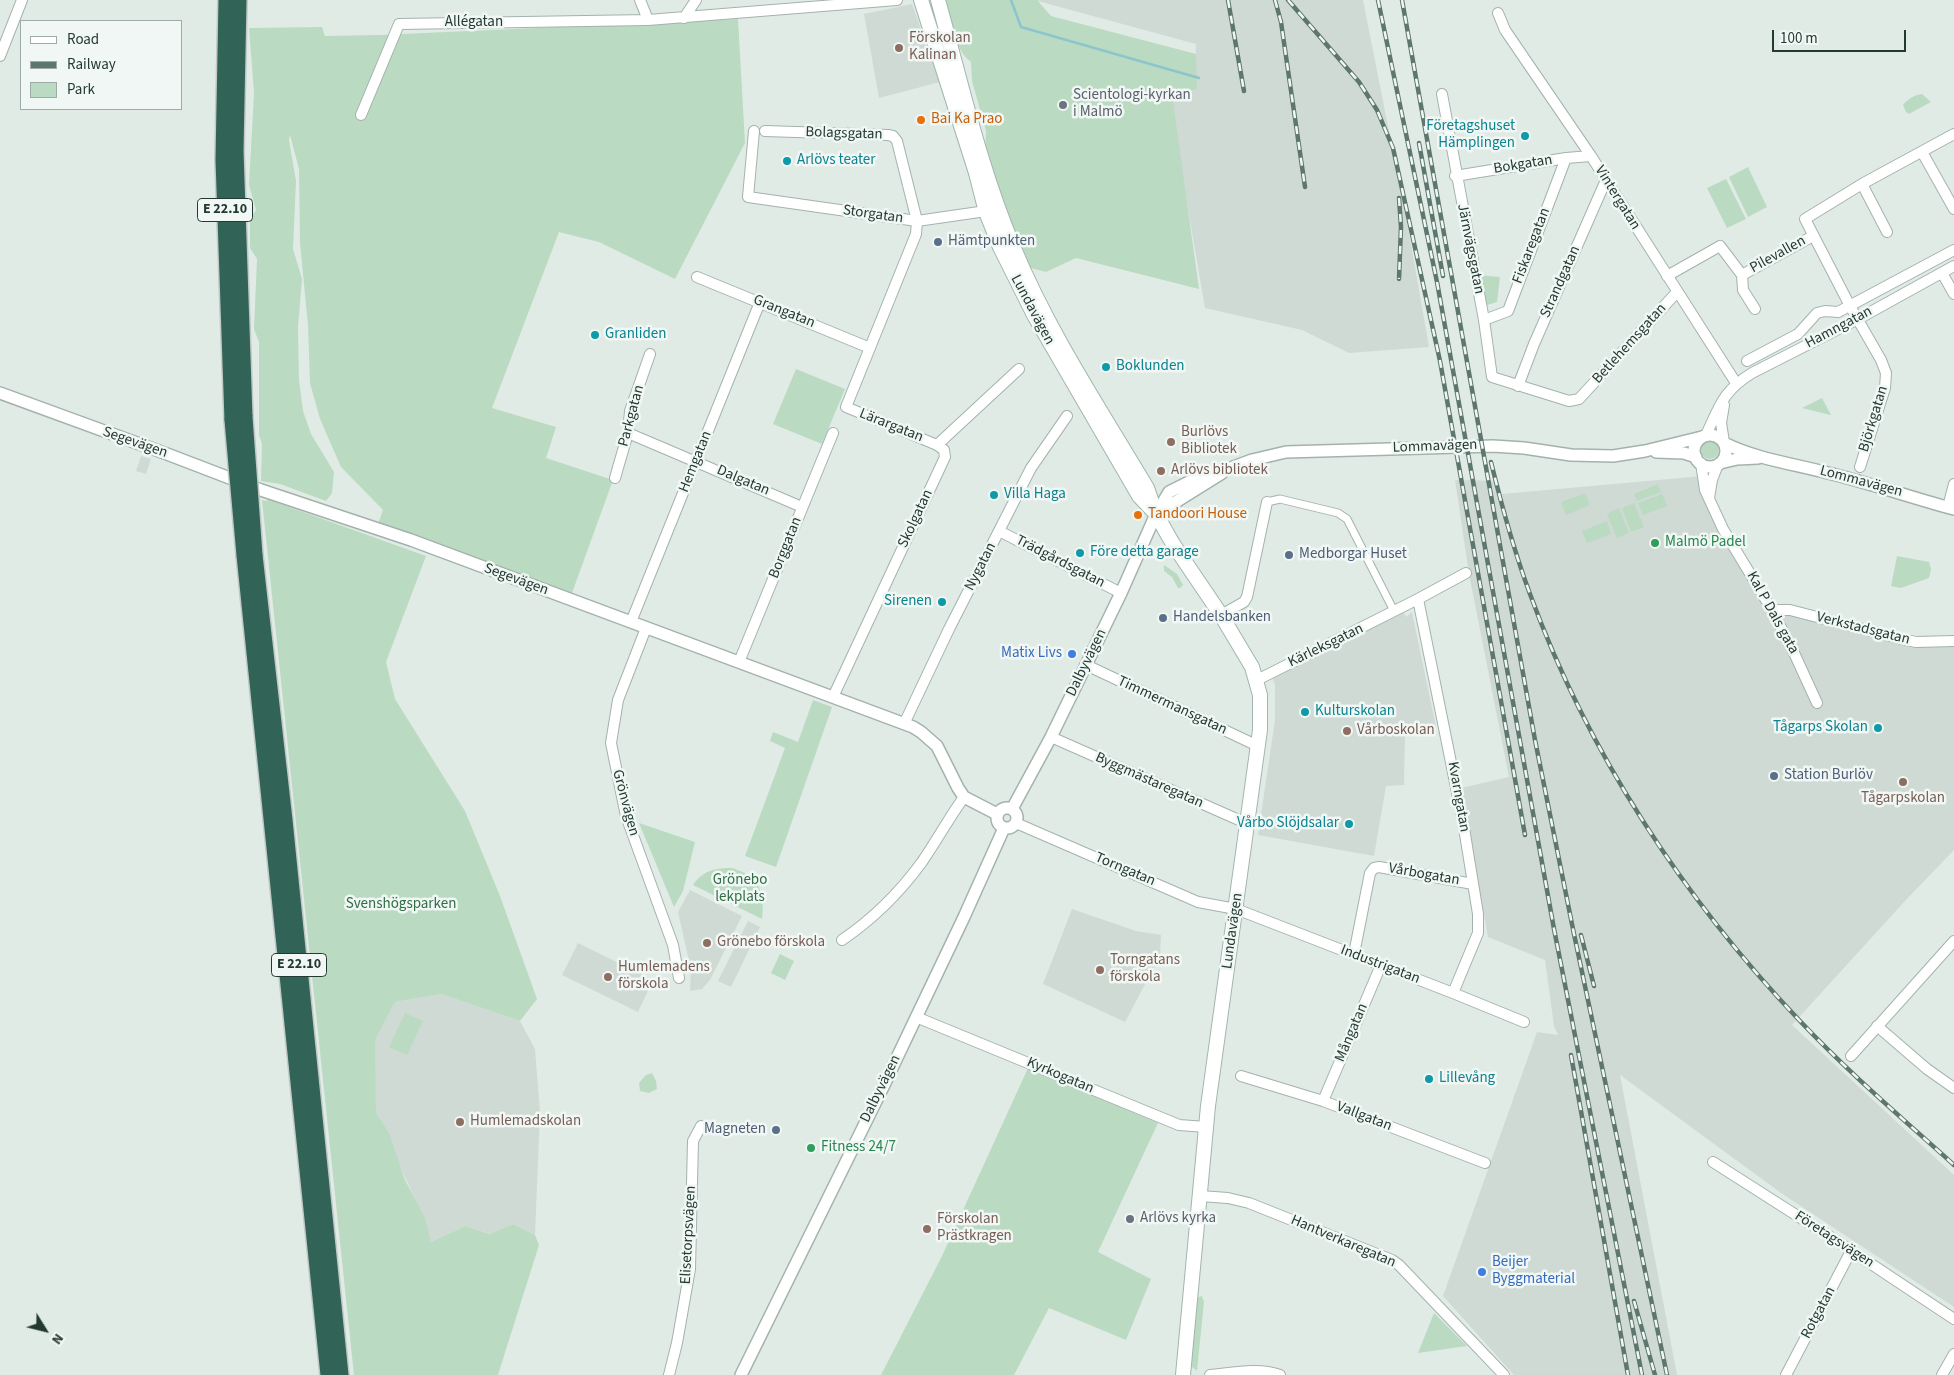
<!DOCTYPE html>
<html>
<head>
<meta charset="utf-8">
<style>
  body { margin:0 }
  #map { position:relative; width:1954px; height:1375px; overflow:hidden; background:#e1ebe6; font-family:"Source Sans 3",sans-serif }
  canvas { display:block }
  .legend { position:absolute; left:20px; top:20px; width:162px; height:90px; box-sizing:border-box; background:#f1f7f4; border:1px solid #9faba7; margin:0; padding:6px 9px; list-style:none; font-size:15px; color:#233a33 }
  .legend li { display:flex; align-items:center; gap:10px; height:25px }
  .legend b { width:25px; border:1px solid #9faba7 }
  .north { position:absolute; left:20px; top:1305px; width:50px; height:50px; -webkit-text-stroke:4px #f1f7f4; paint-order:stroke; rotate:126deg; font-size:14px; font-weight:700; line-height:20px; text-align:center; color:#233a33 }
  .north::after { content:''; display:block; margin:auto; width:18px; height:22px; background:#233a33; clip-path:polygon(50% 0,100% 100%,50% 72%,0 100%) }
  .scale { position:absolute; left:1772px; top:30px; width:134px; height:22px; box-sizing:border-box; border:2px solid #233a33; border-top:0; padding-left:6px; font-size:15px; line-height:18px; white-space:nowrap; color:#233a33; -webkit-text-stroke:4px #f1f7f4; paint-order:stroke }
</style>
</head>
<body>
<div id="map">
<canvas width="1954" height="1375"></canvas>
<ul class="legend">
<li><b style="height:6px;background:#fff"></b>Road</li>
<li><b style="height:6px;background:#5d766e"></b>Railway</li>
<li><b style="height:14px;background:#bbdac2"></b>Park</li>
</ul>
<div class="north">N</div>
<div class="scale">100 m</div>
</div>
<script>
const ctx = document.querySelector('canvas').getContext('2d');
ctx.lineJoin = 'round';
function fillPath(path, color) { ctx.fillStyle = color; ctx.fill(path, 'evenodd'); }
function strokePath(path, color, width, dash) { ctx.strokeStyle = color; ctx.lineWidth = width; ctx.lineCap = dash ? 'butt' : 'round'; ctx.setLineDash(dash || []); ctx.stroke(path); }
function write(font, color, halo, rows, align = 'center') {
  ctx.font = font + ' "Source Sans 3",sans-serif'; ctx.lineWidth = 5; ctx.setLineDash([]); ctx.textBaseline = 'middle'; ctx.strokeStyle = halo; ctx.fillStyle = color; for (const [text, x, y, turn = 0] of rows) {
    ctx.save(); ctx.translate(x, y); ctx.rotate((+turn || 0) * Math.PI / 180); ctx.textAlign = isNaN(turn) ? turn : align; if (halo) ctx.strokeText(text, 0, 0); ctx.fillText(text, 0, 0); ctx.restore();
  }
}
fillPath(new Path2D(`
  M1034,0H1363L1408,227L1429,347L1349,353L1302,330L1205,308L1168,93L1195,87L1196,44Z
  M912,4L940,82L879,98L864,14Z
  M141,456L151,459L146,474L136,471Z
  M1703,476L1705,490L1772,610L1873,633L1954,641V850L1904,902L1792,1025L1954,1175V1307L1781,1193L1620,1075L1677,1375H1514L1443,1296L1537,1032L1558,1035L1554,1026L1545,960L1488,937L1461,788L1509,777L1469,574L1455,480L1498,481L1502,494Z
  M1401,607L1406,617L1412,612L1436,727L1405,735L1404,785L1386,786L1374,856L1258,835L1275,720V685L1271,673Z
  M690,890L742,916L710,980L702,989L690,991L691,970L678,912Z
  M1072,909L1136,931L1161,935L1160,956L1125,1022L1043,984Z
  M748,921L760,927L731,987L718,981Z
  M578,943L653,980L638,1012L562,975Z
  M441,994L520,1021L535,1049L540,1112L535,1235L513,1224L491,1234L465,1226L431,1242L415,1199L376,1114L374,1041L395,1002Z`), '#cfdad5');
fillPath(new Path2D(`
  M941,0H1037L1051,16L1196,54L1197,89L1172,94L1199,289L1076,258L1046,272L1027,267L985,155L986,131L972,81L971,62C953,49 953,19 941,0Z
  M738,19L745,143L675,279L599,242L559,232L492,408L556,427L546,458L613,480L572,593L378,524L383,510L341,467L320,419L310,383L308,325L300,243L299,169L290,135L289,140L296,181L293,249L302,279L298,327L299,380L303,411L311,434L334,472L332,493L326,501L280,484L261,481L262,444L259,435V342L254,329L257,259L250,248V219L256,210L249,185L254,93L249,28L322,27L325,36L379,35Z
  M1922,94L1931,102L1909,114L1906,112L1903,105C1908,99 1914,95 1922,94Z
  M1748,167L1767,207L1748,217L1729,177Z
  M1726,179L1746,219L1727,228L1707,188Z
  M1478,275L1500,277L1497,302L1484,306Z
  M796,369L845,389L822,444L773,424Z
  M1822,398L1831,415L1802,408Z
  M1701 450a9 9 0 1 1 18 0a9 9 0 1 1-18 0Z
  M1658,484L1661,492L1637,501L1634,494Z
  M1585,493L1590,505L1566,515L1561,502Z
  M1662,494L1667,506L1643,515L1638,503Z
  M267,499L426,556L386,662L395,699L465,811L500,896L537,999L520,1021L441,994L395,1002L375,1040L376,1113L389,1133L405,1180L425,1218L431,1242L465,1226L490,1234L513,1224L535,1235L539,1245L498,1375H354L262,500L267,501Z
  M1634,503L1644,527L1631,532L1622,508Z
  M1619,508L1629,533L1617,538L1607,514Z
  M1607,521L1611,534L1587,543L1582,531Z
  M1897,556L1929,562L1931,569L1929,578L1901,588L1891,586Z
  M1164,565L1177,574L1183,585L1180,588H1178L1172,577L1164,571Z
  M813,700L832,707L776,867L745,856L785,748L770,741L773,732L798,742Z
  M639,823L695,842L683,891L674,907Z
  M732,868C738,870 746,873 751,877C763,886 764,906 762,919L693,885C703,870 716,868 732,868Z
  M780,954L794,961L785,980L771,973Z
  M405,1013L423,1021L407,1055L389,1047Z
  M1028,1068L1158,1123L1098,1252L1151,1279L1126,1340L1049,1308L1014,1375H881L942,1256Z
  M652,1073L656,1081L657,1089L649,1093L640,1091L639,1083L646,1075Z
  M1202,1296L1204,1302L1197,1371L1191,1366L1196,1298Z
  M1434,1313L1467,1346L1418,1353Z`), '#bbdac2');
strokePath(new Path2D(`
  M1011,0L1021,27L1199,78`), '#8dc5cc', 2.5);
const pedestrian = new Path2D(`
  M1267,502L1280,499L1338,513L1347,519L1394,611`);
const minor = new Path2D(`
  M640,0L648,20
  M1498,13L1505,30L1591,156L1736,383
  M684,18L696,0
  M0,56L22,0
  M1442,94L1484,320L1492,377L1569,401L1579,399L1677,292
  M361,115L399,24L648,20L897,0
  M754,131L748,197L917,221L993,210
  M765,131L888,135L893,136L897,141L917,221L916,234L846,407L937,445
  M1922,152L1954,209
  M1455,176L1566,158L1591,156
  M1862,184L1887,232
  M1942,273L1954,294
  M1742,275L1813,236
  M1667,276L1720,246L1742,275L1743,290L1755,309
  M697,277L870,348
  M1484,320L1508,311L1566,158
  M1747,361L1798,334L1817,313L1825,311L1838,312L1954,250
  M1518,386L1534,344L1606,180
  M1724,405L1721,423L1724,442
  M628,433L802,507
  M1706,435C1720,405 1723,391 1752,373L1858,319L1954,266
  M1701,463L1705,490L1723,529L1772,610L1795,655L1817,703
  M1860,467L1885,388L1886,373L1881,360L1850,306L1805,219L1862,184L1954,134
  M615,478L628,433L630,411L650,354
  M1709,498L1712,480L1718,464
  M1948,507L1954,484
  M999,531L1121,593
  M1418,599L1463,822L1478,914V933L1453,993
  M1772,610H1790L1902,639L1916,642L1954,641
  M1221,615L1244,602L1247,597L1267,502
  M631,622L760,302
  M646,628L618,700L611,743L626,816L673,945L679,978
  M739,662L833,433
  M1086,665L1258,746
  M1257,680L1418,599L1466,573
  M833,697L945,457L944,450L937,445L1019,369
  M904,724L949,629L1031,468L1067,416
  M1051,737L1248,824
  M1016,823L1198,902L1236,909L1453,993L1524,1022
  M842,940C873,919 900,892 922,862C937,840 949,818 964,797
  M1354,954L1370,873L1374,868L1379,867L1473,884
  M916,1017L1179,1125L1206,1127
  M1877,1026L1927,1069L1954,1088
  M1851,1056L1954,941
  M1241,1076L1323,1101L1485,1163
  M1323,1101L1381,965
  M1713,1162L1832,1238L1954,1319
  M1200,1196L1228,1198L1249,1203L1392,1260L1399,1265L1504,1375
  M669,1375L677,1343L690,1269L693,1141L701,1126
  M1210,1375C1232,1373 1258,1367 1280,1375
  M1786,1375L1851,1251
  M1942,1375L1954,1354`);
const tertiary = new Path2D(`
  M0,393L167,454L261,490L411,540L913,727L921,732L937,746L958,788L964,797L997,814
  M1694 451a16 16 0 1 1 32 0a16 16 0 1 1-32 0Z
  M1724,443C1756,459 1794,464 1828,473C1870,483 1912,498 1954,509
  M1656,452L1684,453L1696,457
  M1720,463L1737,459L1758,458
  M1158,513L1222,473
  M997 818a10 10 0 1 1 20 0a10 10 0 1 1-20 0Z
  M1012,809L1051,737L1121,593L1156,514L1169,492L1203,475L1228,469L1252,460L1286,452L1493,446L1524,448L1571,455L1613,456L1645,451L1702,437
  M741,1375L883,1087L964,917L1004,828`);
const secondary = new Path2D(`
  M921,0L976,173L986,212L1000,247L1034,315L1139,496L1156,514L1173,544L1221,615L1252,667L1260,695V730L1208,1106L1183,1375
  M938,0C961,82 980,168 1013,246C1048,331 1100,409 1147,488L1155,511`);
const motorway = new Path2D(`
  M226,0L223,160L232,420
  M239,0L236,151L245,417
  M244,555L328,1375
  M255,555L285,820L341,1375`);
strokePath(pedestrian, '#a4b2ad', 9);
strokePath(minor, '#a4b2ad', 12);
strokePath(tertiary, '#a4b2ad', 14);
strokePath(secondary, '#a1b5ad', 16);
strokePath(motorway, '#c1c8c6', 18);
strokePath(pedestrian, '#fff', 7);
strokePath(minor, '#fff', 10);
strokePath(tertiary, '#fff', 11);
strokePath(secondary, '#fff', 14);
strokePath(motorway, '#316457', 15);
const rail = new Path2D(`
  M1228,0L1244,91
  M1275,0L1281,22L1305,187
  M1288,0L1359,82L1377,110L1393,148L1440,361L1525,835
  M1378,0L1437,282L1554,929L1642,1375
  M1402,0L1535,740L1574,934L1667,1375
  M1419,143L1443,276
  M1399,198L1401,227L1399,279
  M1491,462C1502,507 1514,551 1530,594C1588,753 1684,899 1800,1021C1848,1072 1902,1118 1954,1165
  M1581,935L1594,986
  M1571,1055L1628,1375
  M1634,1301L1655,1375`);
strokePath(rail, '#5d766e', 4.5);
strokePath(rail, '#f1f7f4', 2.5, [8]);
const motorwayBridge = new Path2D(`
  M245,417L255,555
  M232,420L244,555`);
strokePath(motorwayBridge, '#c1c8c6', 18, []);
strokePath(motorwayBridge, '#316457', 15);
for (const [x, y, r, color] of [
  [899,48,5,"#8d6e63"],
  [1063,105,5,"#6b7280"],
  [921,120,5,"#e8710a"],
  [1525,136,5,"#0f9aa8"],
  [787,161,5,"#0f9aa8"],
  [938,242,5,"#5c6f8a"],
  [595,335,5,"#0f9aa8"],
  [1106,367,5,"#0f9aa8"],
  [1171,442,5,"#8d6e63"],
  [1161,471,5,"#8d6e63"],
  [994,495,5,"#0f9aa8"],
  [1138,515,5,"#e8710a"],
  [1655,543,5,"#2e9e5b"],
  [1080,553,5,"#0f9aa8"],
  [1289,555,5,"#5c6f8a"],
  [942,602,5,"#0f9aa8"],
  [1163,618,5,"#5c6f8a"],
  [1072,654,5,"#3f7fe0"],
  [1305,712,5,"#0f9aa8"],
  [1878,728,5,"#0f9aa8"],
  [1347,731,5,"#8d6e63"],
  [1774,776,5,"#5c6f8a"],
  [1903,782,5,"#8d6e63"],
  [1349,824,5,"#0f9aa8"],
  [707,943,5,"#8d6e63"],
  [1100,970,5,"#8d6e63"],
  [608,977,5,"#8d6e63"],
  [1429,1079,5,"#0f9aa8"],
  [460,1122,5,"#8d6e63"],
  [776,1130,5,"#5c6f8a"],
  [811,1148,5,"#2e9e5b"],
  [1130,1219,5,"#6b7280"],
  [927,1229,5,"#8d6e63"],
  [1482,1272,5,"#3f7fe0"]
]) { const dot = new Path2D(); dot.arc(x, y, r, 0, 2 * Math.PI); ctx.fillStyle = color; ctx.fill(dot); strokePath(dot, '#f1f7f4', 2); }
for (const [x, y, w] of [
  [225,210,55],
  [299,965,55]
]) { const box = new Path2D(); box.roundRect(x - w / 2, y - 11.5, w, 23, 4); ctx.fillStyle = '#f1f7f4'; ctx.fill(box); strokePath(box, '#233a33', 1); }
write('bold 14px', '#233a33', null, [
  ["E 22.10",225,210],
  ["E 22.10",299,965]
]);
write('15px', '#233a33', '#f1f7f4', [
  ["Allégatan",474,23],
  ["Bolagsgatan",844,134,2],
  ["Bokgatan",1523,165,-9],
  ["Vintergatan",1617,198,58],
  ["Storgatan",873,215,8],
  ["Fiskaregatan",1532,246,-69],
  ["Järnvägsgatan",1470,249,79],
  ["Pilevallen",1778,255,-29],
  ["Strandgatan",1561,282,-66],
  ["Lundavägen",1032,310,62],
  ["Grangatan",784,312,22],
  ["Hamngatan",1839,328,-28],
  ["Betlehemsgatan",1630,344,-48],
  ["Parkgatan",632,416,-75],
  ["Björkgatan",1874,419,-73],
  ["Lärargatan",891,426,22],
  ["Segevägen",135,443,19],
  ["Lommavägen",1435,447,-2],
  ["Hemgatan",696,462,-68],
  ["Dalgatan",743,481,23],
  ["Lommavägen",1861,482,15],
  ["Skolgatan",916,519,-65],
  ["Borggatan",786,548,-68],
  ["Trädgårdsgatan",1060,562,27],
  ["Nygatan",981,567,-63],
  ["Segevägen",516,580,20],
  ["Kal P Dals gata",1772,613,61],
  ["Verkstadsgatan",1863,629,14],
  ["Kärleksgatan",1326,646,-26],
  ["Dalbyvägen",1087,663,-64],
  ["Timmermansgatan",1172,706,25],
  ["Byggmästaregatan",1149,781,24],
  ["Kvarngatan",1458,797,80],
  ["Grönvägen",625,803,75],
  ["Torngatan",1125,870,23],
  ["Vårbogatan",1424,875,10],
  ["Lundavägen",1233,931,-82],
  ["Industrigatan",1380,965,21],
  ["Mångatan",1352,1033,-67],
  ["Kyrkogatan",1060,1076,23],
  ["Dalbyvägen",881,1089,-64],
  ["Vallgatan",1364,1117,21],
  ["Elisetorpsvägen",689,1235,-87],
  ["Företagsvägen",1834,1240,33],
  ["Hantverkaregatan",1343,1242,23],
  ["Rotgatan",1819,1313,-62]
]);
write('15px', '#785e54', '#f1f7f4', [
  ["Förskolan",909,39],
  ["Kalinan",909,56],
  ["Burlövs",1181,433],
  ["Bibliotek",1181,450],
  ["Arlövs bibliotek",1171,471],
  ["Vårboskolan",1357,731],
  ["Tågarpskolan",1903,799,"center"],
  ["Grönebo förskola",717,943],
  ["Torngatans",1110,961],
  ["förskola",1110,978],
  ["Humlemadens",618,968],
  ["förskola",618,985],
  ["Humlemadskolan",470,1122],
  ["Förskolan",937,1220],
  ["Prästkragen",937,1237]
], 'left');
write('15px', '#5b616d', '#f1f7f4', [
  ["Scientologi-kyrkan",1073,96],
  ["i Malmö",1073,113],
  ["Arlövs kyrka",1140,1219]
], 'left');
write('15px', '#c56008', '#f1f7f4', [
  ["Bai Ka Prao",931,120],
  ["Tandoori House",1148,515]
], 'left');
write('15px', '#0d838f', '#f1f7f4', [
  ["Företagshuset",1515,127,"right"],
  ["Hämplingen",1515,144,"right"],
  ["Arlövs teater",797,161],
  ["Granliden",605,335],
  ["Boklunden",1116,367],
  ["Villa Haga",1004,495],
  ["Före detta garage",1090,553],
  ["Sirenen",932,602,"right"],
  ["Kulturskolan",1315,712],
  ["Tågarps Skolan",1868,728,"right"],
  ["Vårbo Slöjdsalar",1339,824,"right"],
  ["Lillevång",1439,1079]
], 'left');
write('15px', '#4e5e75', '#f1f7f4', [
  ["Hämtpunkten",948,242],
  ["Medborgar Huset",1299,555],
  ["Handelsbanken",1173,618],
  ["Station Burlöv",1784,776],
  ["Magneten",766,1130,"right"]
], 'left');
write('15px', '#27864d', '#f1f7f4', [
  ["Malmö Padel",1665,543],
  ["Fitness 24/7",821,1148]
], 'left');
write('15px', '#366cbe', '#f1f7f4', [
  ["Matix Livs",1062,654],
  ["Beijer",1492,1263,"left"],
  ["Byggmaterial",1492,1280,"left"]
], 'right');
write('15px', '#306e45', '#f1f7f4', [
  ["Grönebo",740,881],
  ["lekplats",740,898],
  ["Svenshögsparken",401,905]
]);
</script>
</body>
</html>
